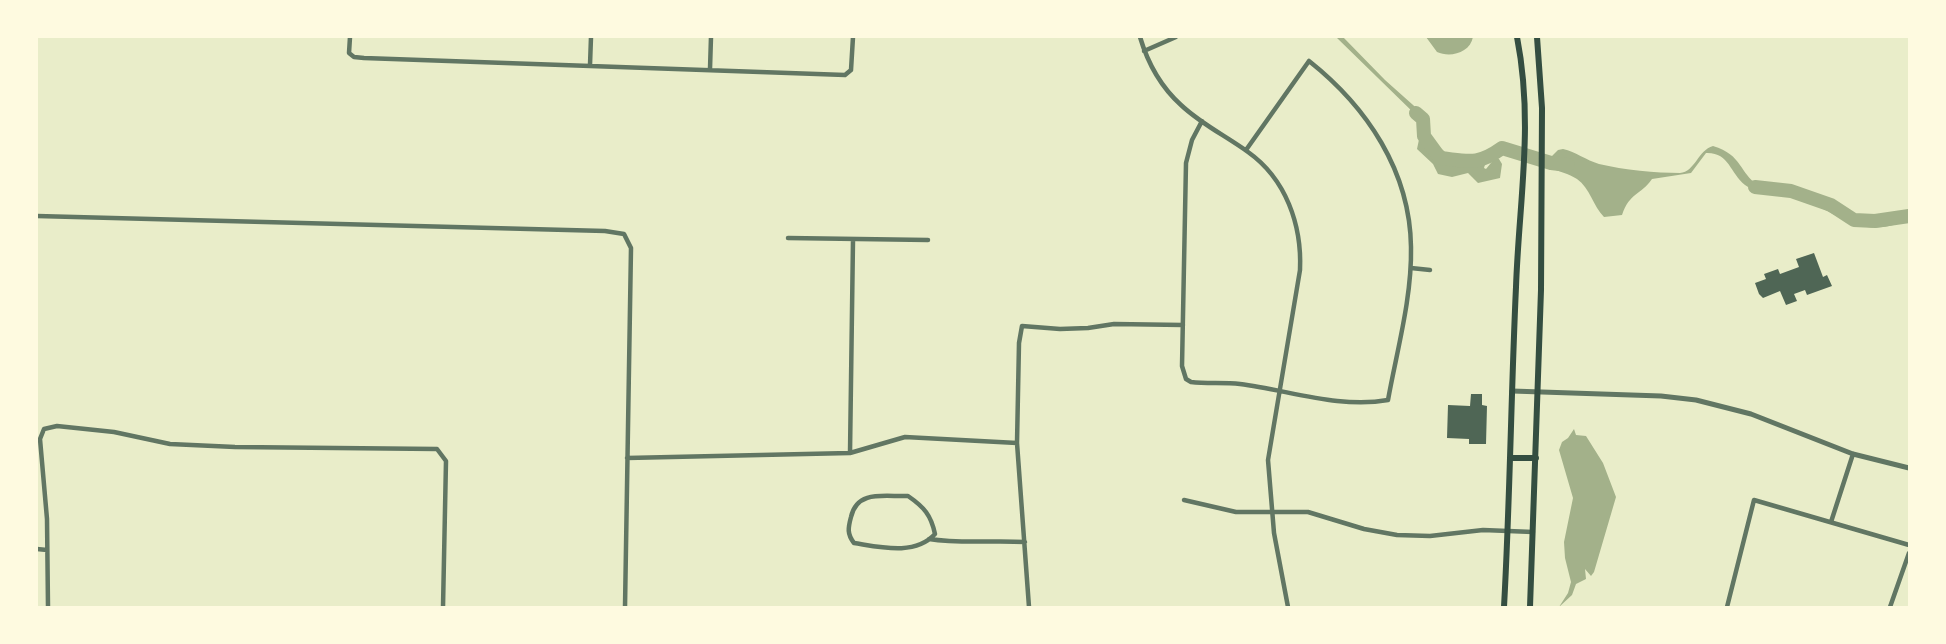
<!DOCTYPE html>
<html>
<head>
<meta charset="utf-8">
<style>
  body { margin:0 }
  #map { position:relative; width:1946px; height:644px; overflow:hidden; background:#e9edc9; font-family:Cabin,sans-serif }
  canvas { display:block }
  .frame { position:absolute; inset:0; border:38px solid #fefae0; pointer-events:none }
</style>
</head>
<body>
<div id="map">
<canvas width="1946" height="644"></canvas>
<div class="frame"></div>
</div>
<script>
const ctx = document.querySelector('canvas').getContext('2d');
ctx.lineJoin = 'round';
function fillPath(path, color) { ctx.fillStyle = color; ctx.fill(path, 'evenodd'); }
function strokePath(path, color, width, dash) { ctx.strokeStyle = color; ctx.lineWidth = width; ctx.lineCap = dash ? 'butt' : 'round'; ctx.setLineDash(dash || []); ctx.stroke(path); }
fillPath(new Path2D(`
  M1336,37H1343L1385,80L1422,113L1425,120L1423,134L1449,155L1452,163L1459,166L1467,163L1468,158C1473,155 1483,155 1486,161L1484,168L1486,169L1495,158L1499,159L1502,164L1500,178L1478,183L1468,173L1452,177L1438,174L1433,164L1417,149L1421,130L1419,118Z
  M1426,37H1473C1470,53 1450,58 1437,52Z
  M1713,146C1743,155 1739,173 1758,185L1814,200L1839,211L1851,220L1880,221L1909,215V220C1895,225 1882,229 1867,227C1844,224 1822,205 1798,198C1782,193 1759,195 1745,185C1730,173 1729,152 1706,153L1691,173L1652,179C1640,196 1630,192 1622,215L1604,217C1593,206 1590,188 1577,179C1569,174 1558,171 1550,168V158L1558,150L1563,149C1576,152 1586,160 1599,164C1624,170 1656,173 1680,173C1695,172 1698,150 1713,146Z
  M1574,429L1576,435L1586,436L1603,463L1616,497L1594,572L1591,576L1585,569L1586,579L1576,584L1572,595L1559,607L1568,593L1571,582L1565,558L1564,542L1573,498L1559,450L1562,442L1568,438Z`), '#a3b18a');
strokePath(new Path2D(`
  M1416,113L1423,119L1424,136L1440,158C1468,161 1477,166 1502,148L1551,163L1568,165
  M1755,187L1791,191L1831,205L1854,220L1875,221L1909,216`), '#a3b18a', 14);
fillPath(new Path2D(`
  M1814,253L1823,277L1827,275L1832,286L1807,295L1805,290L1794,294L1797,301L1786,305L1780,291L1763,298L1759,294L1755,283L1766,279L1764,274L1778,269L1780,274L1799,267L1796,259Z
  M1471,394H1482V405L1487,406L1486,444H1469V439L1447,438L1448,405L1470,406Z`), '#4f6655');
strokePath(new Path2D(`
  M350,37L349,53L354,57L364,58L845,75L851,70L853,37
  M1140,37C1148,64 1160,86 1181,105C1201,124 1226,136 1248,152C1286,179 1302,225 1300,270L1268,460L1274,533L1288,607
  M1144,51L1176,37
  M590,65L591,37
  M710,69L711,37
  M1202,121L1192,140L1186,163L1182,366L1186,379L1191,382C1207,384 1224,382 1240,384C1288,390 1340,409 1388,400C1397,350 1412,298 1411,247C1410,171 1367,107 1309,61L1246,150
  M37,216L605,231L624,234L631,248L625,607
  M788,238L928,240
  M1411,268L1430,270
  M850,453L853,240
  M627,458L850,453L905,437L1017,443
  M908,496C924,507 931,515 935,534C915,556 880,547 854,543C847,534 848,528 851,517C857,489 886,497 908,496Z
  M1184,500L1236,512H1308L1364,529L1397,535L1430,536L1483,530L1533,532
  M1831,522L1853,454
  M929,539C961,544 993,540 1025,542
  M37,549L47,550
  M48,607L47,519L40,439L44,429L57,426L114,432L170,444L235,447L437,449L446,461L443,607
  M1029,607L1017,443L1019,343L1022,326L1060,329L1088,328L1114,324L1183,325
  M1727,607L1754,500L1909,545
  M1890,607L1909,553`), '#617663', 4.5);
strokePath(new Path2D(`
  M1512,391L1661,396L1696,400L1751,414L1853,454L1909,468`), '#617663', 5);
strokePath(new Path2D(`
  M1510,458H1536
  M1504,607C1510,500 1511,394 1516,287C1519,200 1534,124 1517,37
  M1530,607L1541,290L1542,108L1537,37`), '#344e41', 6);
</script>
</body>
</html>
